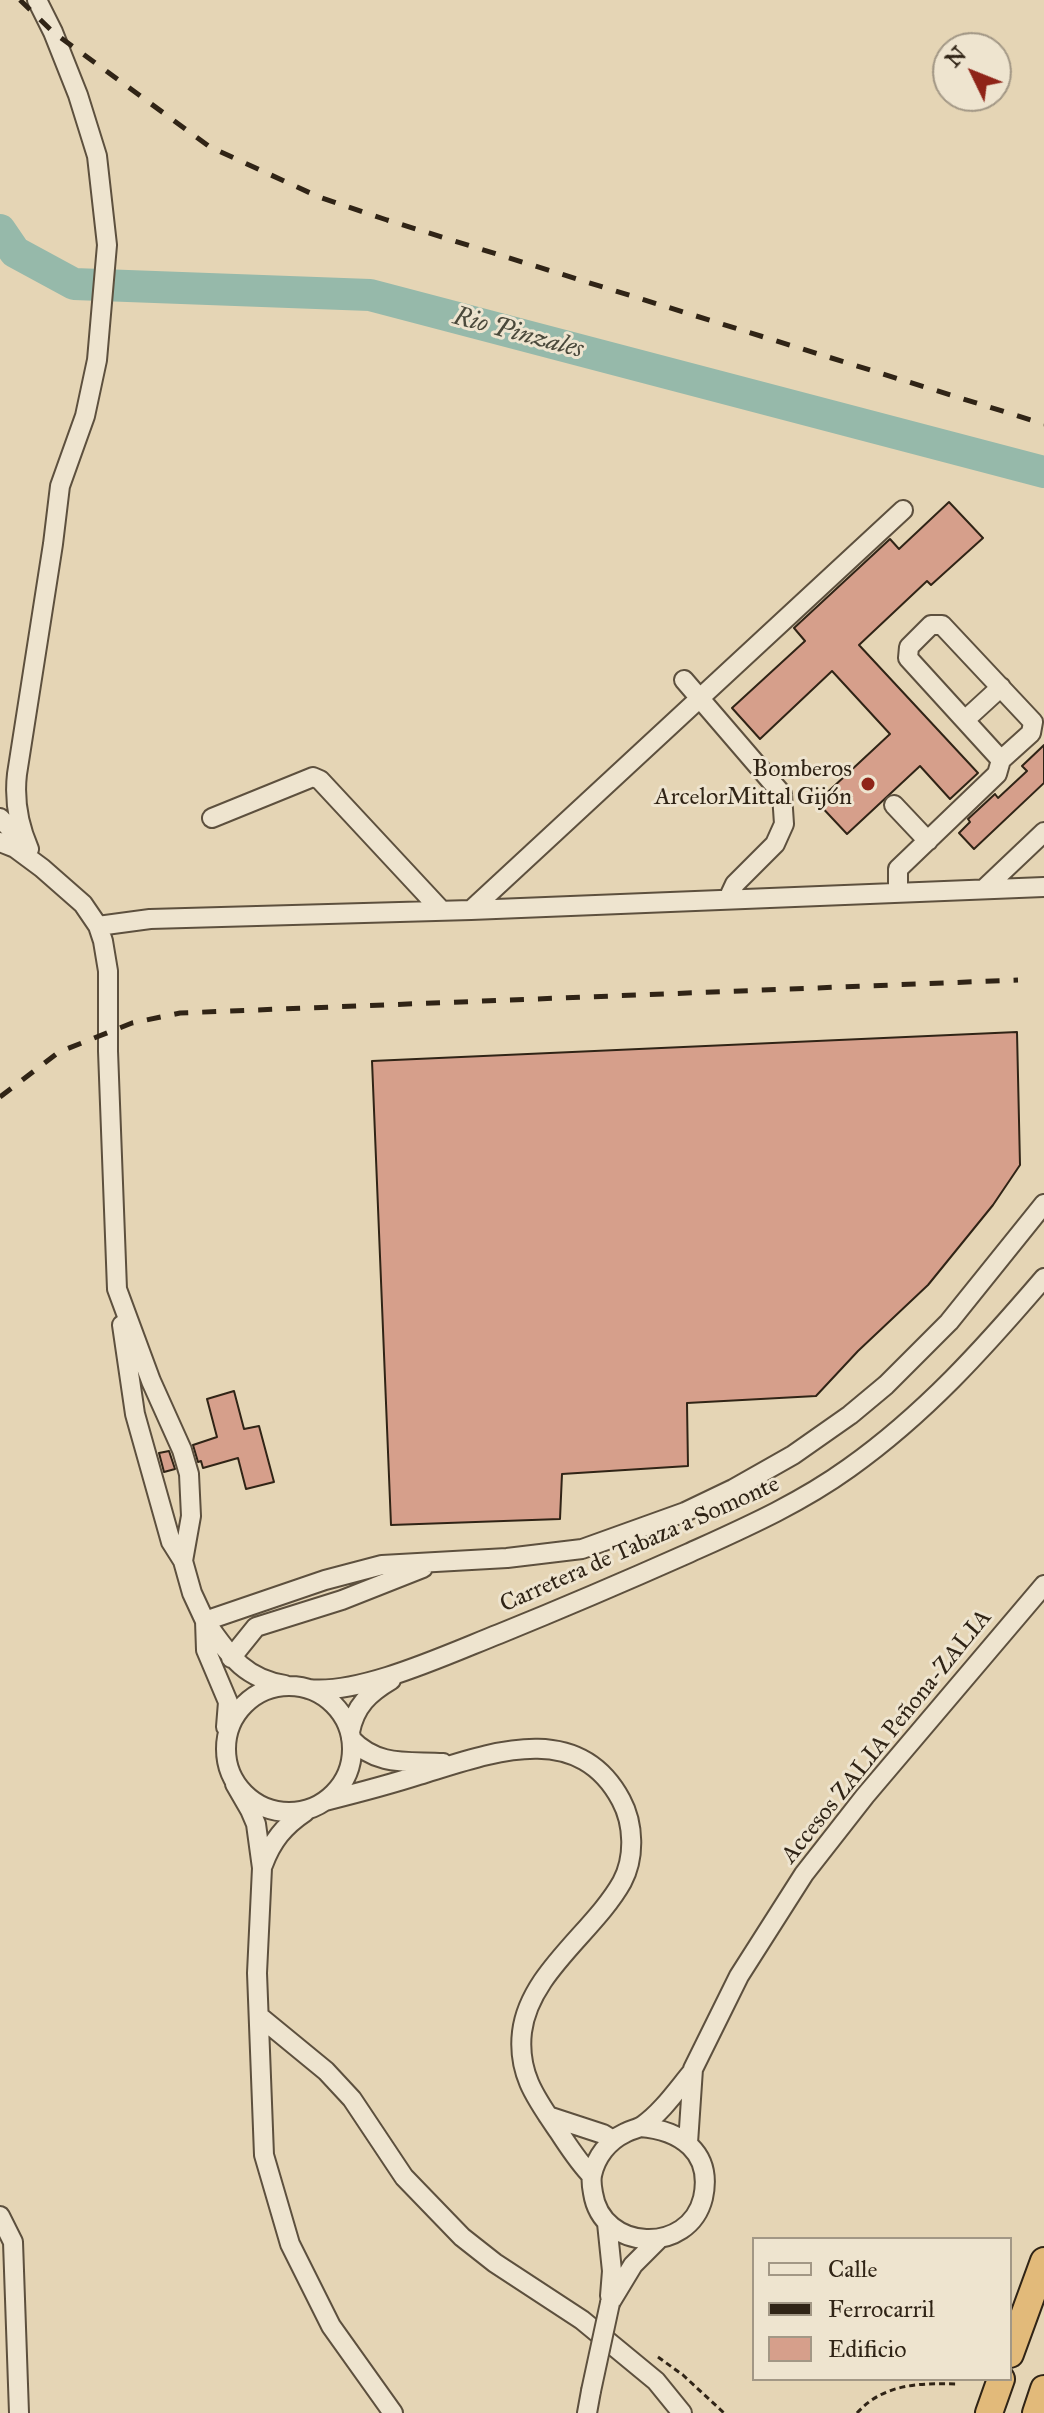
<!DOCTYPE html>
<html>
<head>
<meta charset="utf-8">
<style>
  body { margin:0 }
  #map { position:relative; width:1044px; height:2413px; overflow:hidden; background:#e5d5b5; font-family:"IM FELL Great Primer",serif }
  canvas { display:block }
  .legend { position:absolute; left:752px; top:2237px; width:260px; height:144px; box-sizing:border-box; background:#eee4cf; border:2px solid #a29785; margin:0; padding:10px 14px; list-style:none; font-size:24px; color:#302416 }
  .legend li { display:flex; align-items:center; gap:16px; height:40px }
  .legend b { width:40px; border:2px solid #a29785 }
  .north { position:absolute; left:932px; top:32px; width:80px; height:80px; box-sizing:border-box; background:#eee4cf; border:2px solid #a29785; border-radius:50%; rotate:313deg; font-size:22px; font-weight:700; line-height:32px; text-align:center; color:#302416 }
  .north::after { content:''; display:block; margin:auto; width:28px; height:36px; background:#8f2418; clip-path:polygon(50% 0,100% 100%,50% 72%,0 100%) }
</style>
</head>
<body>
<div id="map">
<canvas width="1044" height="2413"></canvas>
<ul class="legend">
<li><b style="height:10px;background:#eee4cf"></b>Calle</li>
<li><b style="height:10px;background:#302416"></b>Ferrocarril</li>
<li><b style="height:22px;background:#d69f8b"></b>Edificio</li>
</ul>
<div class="north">N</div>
</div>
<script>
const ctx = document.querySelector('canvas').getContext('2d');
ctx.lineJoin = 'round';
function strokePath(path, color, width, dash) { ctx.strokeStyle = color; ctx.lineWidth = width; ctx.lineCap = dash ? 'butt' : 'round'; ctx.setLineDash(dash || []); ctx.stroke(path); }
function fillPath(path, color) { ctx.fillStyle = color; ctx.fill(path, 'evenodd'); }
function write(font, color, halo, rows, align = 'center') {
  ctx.font = font + ' "IM FELL Great Primer",serif'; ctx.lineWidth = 6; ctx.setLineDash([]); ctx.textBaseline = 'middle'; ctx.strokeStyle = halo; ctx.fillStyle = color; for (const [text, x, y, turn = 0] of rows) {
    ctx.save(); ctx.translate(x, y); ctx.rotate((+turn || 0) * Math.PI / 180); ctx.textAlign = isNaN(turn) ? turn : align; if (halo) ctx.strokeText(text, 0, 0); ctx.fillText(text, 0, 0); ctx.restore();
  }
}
strokePath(new Path2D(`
  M0,230L15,252L74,284L370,295L1044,472`), '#96b9aa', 32);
const building = new Path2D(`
  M949,502L983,538L931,585L927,581L859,645L978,773L950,799L920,766L847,834L817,802L890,734L832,671L760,739L732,708L805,641L794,628L890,539L899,549Z
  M1044,745V783L974,849L959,833L970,822L968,819L995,794L998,798L1027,771L1022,766Z
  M1017,1032L1020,1165L993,1205L928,1285L858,1351L816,1396L687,1403L688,1466L562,1474L560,1519L391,1525L372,1061Z
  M234,1391L244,1429L259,1426L274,1482L246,1489L238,1458L203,1468L201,1461L198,1462L193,1445L217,1437L207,1399Z
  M169,1451L175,1469L164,1472L159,1453Z`);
fillPath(building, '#d69f8b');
strokePath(building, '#302416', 2);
const minor = new Path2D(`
  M684,680L782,794L784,824L775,844L735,884L728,899
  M965,720L1001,687
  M894,805L928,841
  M0,818L24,843
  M212,818L313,777L320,780L441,910
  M0,842L15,848L42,868L83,904L98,926L103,941L108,971V1051L117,1289L151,1381L182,1450L189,1474L191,1516L183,1561L192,1593L205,1621L325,1580L382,1565L507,1558L582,1549L685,1512L733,1489L793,1455L850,1415L886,1385L949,1322L1044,1204
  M29,849C18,824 14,800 17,774L53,544L60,486L85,416L97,360L107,245L97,156L78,95L53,32L37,0
  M984,889L1044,832
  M898,893V869L997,774L1001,760L908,658L909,647L931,625H942L1033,722L1031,733L1001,760
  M471,910L903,510
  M98,926L150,919L471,910L1044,887
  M122,1325L135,1414L171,1542L183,1561
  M231,1658L256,1627L342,1600L423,1568
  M226 1749a63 63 0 1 1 126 0a63 63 0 1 1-126 0Z
  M308,1689C361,1695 448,1654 499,1634C563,1608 626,1581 689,1553C744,1528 799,1504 849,1468C925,1414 984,1348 1044,1278
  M226,1727L228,1702L206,1650L205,1621C228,1653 242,1678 285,1685
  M350,1732C355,1706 369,1693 391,1680
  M351,1739C378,1767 407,1761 443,1763
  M235,1784L250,1810L256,1824L262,1868L257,1973L264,2155L290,2244L331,2326L393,2413
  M325,1801C357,1793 388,1785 419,1775C488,1754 577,1718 621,1800C634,1824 635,1858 622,1882C594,1932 529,1973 522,2032C517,2074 537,2100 559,2132C569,2147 579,2163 592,2176
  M263,1865C272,1841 284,1826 305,1812
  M259,2016L326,2071L352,2099L404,2177L462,2237L495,2263L582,2320L656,2381L682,2413
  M548,2116L603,2134L613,2140
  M640,2127C680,2130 713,2152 703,2198C689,2255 602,2252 593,2193C592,2188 591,2181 592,2175C596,2157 608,2141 625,2133C630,2130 637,2129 642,2126C662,2112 677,2090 692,2072
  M688,2143L693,2069L739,1976L804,1874L865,1796L1044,1585
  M0,2216L13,2242L19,2413
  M607,2223L612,2271L610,2296
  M610,2303L633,2265L659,2239
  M587,2413L591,2391`);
const highway = new Path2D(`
  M1010,2354L1044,2261
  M989,2413L1001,2379
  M1036,2413L1044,2389`);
strokePath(minor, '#5d503e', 22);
strokePath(highway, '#302416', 30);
strokePath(new Path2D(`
  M658,2357L683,2375L724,2413
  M857,2413C884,2383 921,2383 958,2384`), '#302416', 3, [6, 4]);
strokePath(minor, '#eee4cf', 18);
strokePath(highway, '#e2ba7a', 26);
strokePath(new Path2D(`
  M20,0L53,32L210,147L319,197L387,220L1044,424
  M0,1097L59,1052L132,1023L180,1013L1018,980`), '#302416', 5, [14, 14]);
const minorBridge = new Path2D(`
  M591,2391L610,2303`);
strokePath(minorBridge, '#5d503e', 22, []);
strokePath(minorBridge, '#eee4cf', 18);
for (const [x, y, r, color] of [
  [868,784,8,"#8f2418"]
]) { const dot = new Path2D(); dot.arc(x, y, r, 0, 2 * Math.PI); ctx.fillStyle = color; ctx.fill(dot); strokePath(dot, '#eee4cf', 3); }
write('24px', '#302416', '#eee4cf', [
  ["Bomberos",852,770],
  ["ArcelorMittal Gijón",852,798]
], 'right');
write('24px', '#302416', '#eee4cf', [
  ["Carretera de Tabaza a Somonte",640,1545,-24],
  ["Accesos ZALIA Peñona-ZALIA",887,1737,-51]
]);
write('italic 26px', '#4a493b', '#eee4cf', [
  ["Rio Pinzales",518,334,15]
]);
</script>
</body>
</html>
